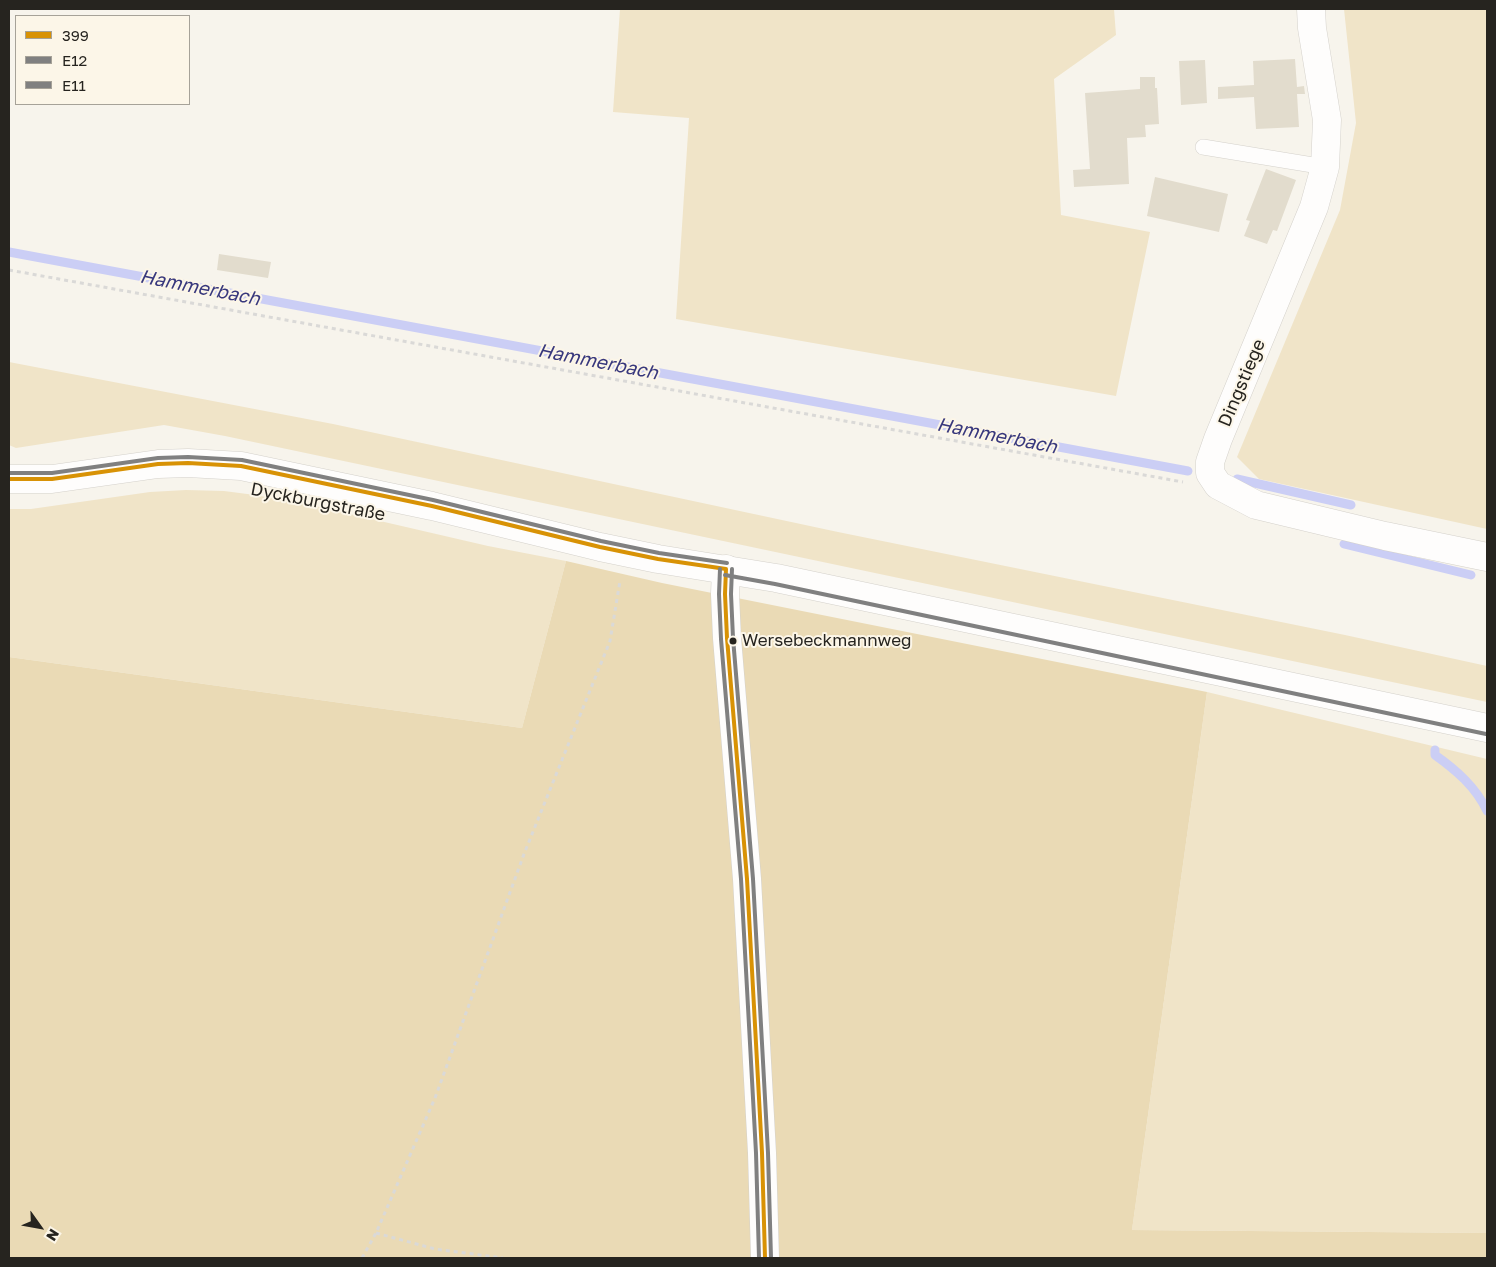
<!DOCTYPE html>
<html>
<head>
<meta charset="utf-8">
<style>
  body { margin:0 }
  #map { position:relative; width:1496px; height:1267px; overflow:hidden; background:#f7f4ec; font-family:"Golos Text",sans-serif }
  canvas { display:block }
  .frame { position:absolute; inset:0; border:10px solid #26241f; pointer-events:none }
  .legend { position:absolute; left:15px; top:15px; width:175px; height:90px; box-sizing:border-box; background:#fcf6e8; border:1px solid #a6a298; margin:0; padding:6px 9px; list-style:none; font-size:15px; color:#26241f }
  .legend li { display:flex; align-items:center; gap:10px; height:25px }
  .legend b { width:25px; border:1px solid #a6a298 }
  .north { position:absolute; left:15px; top:1202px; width:50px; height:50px; -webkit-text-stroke:4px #fcf6e8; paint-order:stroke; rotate:122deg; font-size:14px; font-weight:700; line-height:20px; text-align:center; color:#26241f }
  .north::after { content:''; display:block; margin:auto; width:18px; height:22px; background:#26241f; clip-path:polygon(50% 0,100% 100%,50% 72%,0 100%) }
</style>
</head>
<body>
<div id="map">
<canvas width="1496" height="1267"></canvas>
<div class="frame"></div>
<ul class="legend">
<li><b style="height:6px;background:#d89205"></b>399</li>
<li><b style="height:6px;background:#808080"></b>E12</li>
<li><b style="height:6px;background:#808080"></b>E11</li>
</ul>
<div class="north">N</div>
</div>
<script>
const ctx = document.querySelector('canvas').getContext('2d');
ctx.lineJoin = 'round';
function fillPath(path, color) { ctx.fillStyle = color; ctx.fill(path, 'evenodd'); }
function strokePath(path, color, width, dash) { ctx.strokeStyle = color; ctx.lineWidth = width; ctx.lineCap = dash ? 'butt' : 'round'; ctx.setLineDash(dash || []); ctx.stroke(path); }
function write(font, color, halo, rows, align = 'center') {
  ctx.font = font + ' "Golos Text",sans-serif'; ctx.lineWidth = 4; ctx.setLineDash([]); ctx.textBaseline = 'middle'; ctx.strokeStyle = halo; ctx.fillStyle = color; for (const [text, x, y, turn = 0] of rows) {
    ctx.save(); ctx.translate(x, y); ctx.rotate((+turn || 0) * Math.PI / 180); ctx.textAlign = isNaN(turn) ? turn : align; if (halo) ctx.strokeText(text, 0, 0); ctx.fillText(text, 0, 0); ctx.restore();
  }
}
fillPath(new Path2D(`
  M620,9H1114L1116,35L1054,79L1061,215L1150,232L1116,396L676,319L689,118L613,112Z
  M1344,9H1487V529L1259,479L1237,457L1340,210L1356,123Z
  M9,362L333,424L838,532L1345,635L1487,666V702L225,436L164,425L16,448L9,445Z
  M186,490L224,491L255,495L311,505L488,546L566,561L522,728L9,657V509H31L150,492Z
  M1207,692L1487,759V1233L1132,1230Z`), '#f0e4c8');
fillPath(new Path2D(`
  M566,561L662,583L1207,692L1132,1230L1487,1233V1258H9V657L522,728Z`), '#eadab5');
strokePath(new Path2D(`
  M9,252L1188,471
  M1237,479L1351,505
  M1344,544L1471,575
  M1435,750V755C1456,770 1476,787 1487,811`), '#cbcef5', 9);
fillPath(new Path2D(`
  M1295,59L1297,87L1304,86L1305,94H1297L1299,127L1256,129L1254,97L1218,99V87L1254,85L1253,61Z
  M1205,60L1207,103L1181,105L1179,61Z
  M1140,77H1155V88H1157L1159,124L1145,125L1146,137L1127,138L1129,184L1074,187L1073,170L1090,169L1085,93L1140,89Z
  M1266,169L1296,180L1277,231L1273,230L1267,244L1244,236L1250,221L1246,220Z
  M1155,177L1228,194L1219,232L1147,216Z
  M219,254L271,262L268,278L217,270Z`), '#e2dccd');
const lane = new Path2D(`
  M1203,147L1325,167`);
const street = new Path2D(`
  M1311,9L1312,28L1327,120L1325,167L1314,207L1218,439L1210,462V473L1218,485L1256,505L1385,536L1487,557
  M726,569L725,594L727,638L747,879L762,1153L765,1258`);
const secondary = new Path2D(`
  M9,479H52L158,464L188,463L241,466L432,506L600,547L658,559L776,578L1487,728`);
strokePath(lane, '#d4d1cb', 16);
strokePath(street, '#d4d1cb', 29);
strokePath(secondary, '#d4d1cb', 29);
strokePath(new Path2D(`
  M9,270L1183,482
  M376,1233L435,1249L503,1258
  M362,1258L376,1233L435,1098L524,854L610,641L620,581`), '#dad9d7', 3, [4, 4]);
strokePath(lane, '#fefdfc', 15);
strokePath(street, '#fefdfc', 28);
strokePath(secondary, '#fefdfc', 28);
strokePath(new Path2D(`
  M9,479H52L158,464L188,463L241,466L432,506L600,547L658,559L726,569
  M726,569L725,594L727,638L747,879L762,1153L765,1258`), '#d89205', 4);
strokePath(new Path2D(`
  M720,569L719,594L721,639L741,879L756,1153L759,1258
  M725,575L775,584L1486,734`), '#808080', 4);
strokePath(new Path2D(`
  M9,473H52L158,458L188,457L242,460L433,500L601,541L659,553L727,563
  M732,569L731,594L733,638L753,879L768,1153L771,1258`), '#808080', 4);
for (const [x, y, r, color] of [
  [733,641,4.5,"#26241f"]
]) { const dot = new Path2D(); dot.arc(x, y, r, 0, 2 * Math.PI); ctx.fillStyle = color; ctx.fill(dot); strokePath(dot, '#fcf6e8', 2); }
write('17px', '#26241f', '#fcf6e8', [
  ["Wersebeckmannweg",742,641]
], 'left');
write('18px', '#26241f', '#fcf6e8', [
  ["Dingstiege",1242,383,-67],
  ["Dyckburgstraße",318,502,11]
]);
write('italic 19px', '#38387d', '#fcf6e8', [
  ["Hammerbach",200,288,11],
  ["Hammerbach",598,362,11],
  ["Hammerbach",997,436,11]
]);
</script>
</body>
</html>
